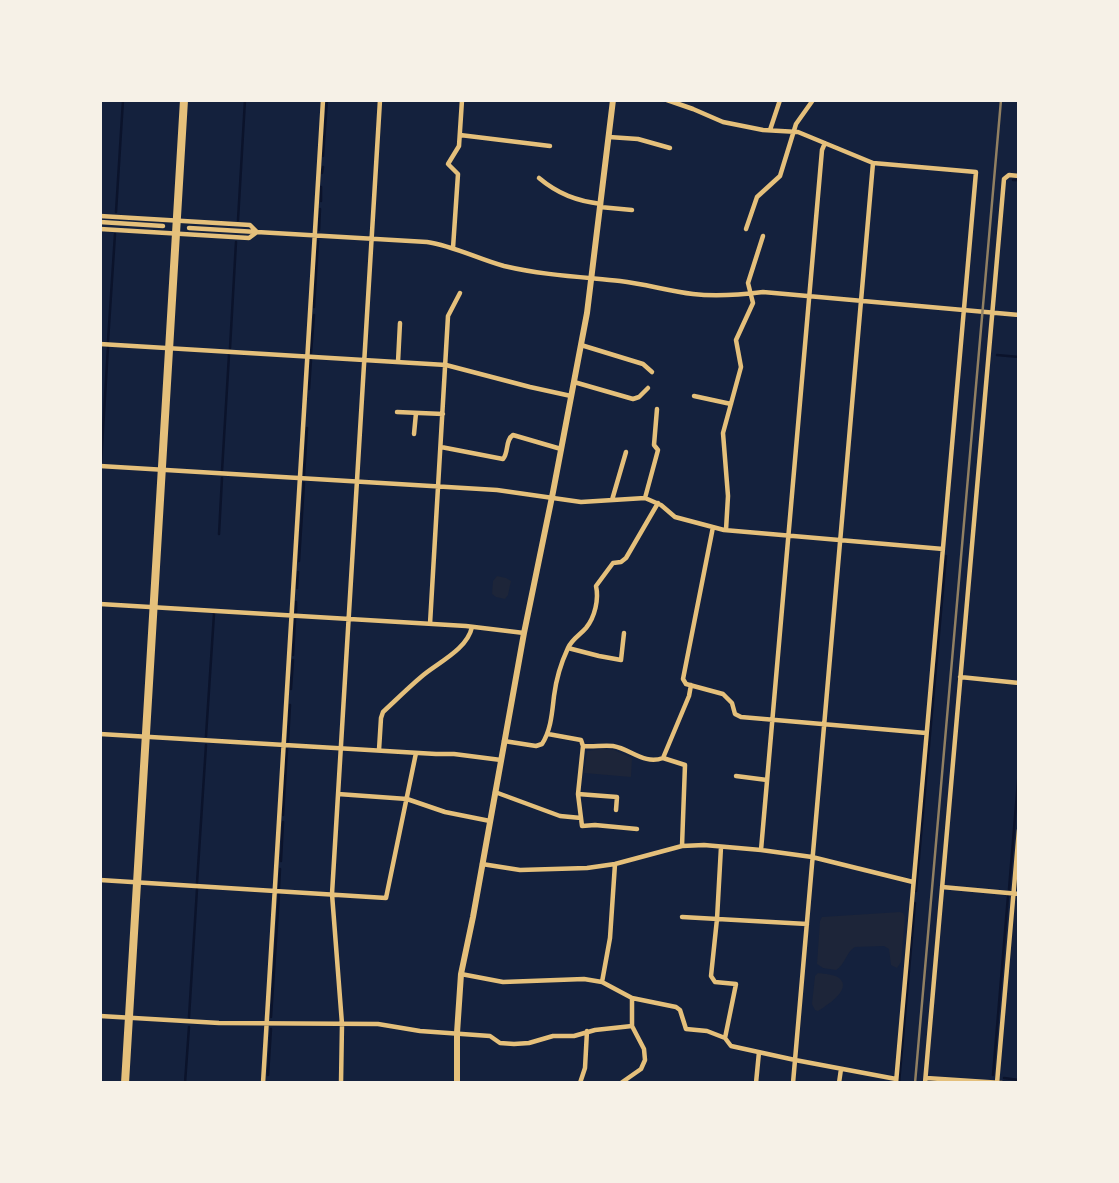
<!DOCTYPE html>
<html>
<head>
<meta charset="utf-8">
<style>
  body { margin:0 }
  #map { position:relative; width:1119px; height:1183px; overflow:hidden; background:#14213d; font-family:Helvetica,sans-serif }
  canvas { display:block }
  .frame { position:absolute; inset:0; border:102px solid #f6f1e7; pointer-events:none }
</style>
</head>
<body>
<div id="map">
<canvas width="1119" height="1183"></canvas>
<div class="frame"></div>
</div>
<script>
const ctx = document.querySelector('canvas').getContext('2d');
ctx.lineJoin = 'round';
function fillPath(path, color) { ctx.fillStyle = color; ctx.fill(path, 'evenodd'); }
function strokePath(path, color, width, dash) { ctx.strokeStyle = color; ctx.lineWidth = width; ctx.lineCap = dash ? 'butt' : 'round'; ctx.setLineDash(dash || []); ctx.stroke(path); }
fillPath(new Path2D(`
  M497,576L506,578L511,581L508,595L505,599L496,597L492,594L493,581Z
  M602,749L614,750L632,758L631,777L584,773L587,751Z
  M900,912L903,913L905,917L901,962L897,968L891,965L889,949L884,946L855,947C846,952 845,965 836,970L823,968L817,964L820,921L822,917Z
  M818,973C824,974 837,974 841,980C850,991 826,1006 818,1011L815,1010L812,1004L815,976Z`), '#1d2539');
strokePath(new Path2D(`
  M323,156L327,100
  M322,173L323,167
  M1013,180H1019
  M321,201V187
  M116,212L123,100
  M238,220L245,100
  M319,230L320,209
  M314,307L318,241
  M108,341L115,234
  M230,348L236,242
  M311,353L314,315
  M997,355L1019,357
  M309,389L311,360
  M101,463L108,347
  M222,471L229,355
  M304,475L307,428
  M100,481V470
  M219,534L222,478
  M299,561L304,483
  M297,588L298,572
  M296,613V602
  M293,655L295,620
  M291,689L293,660
  M206,736L214,614
  M288,741L290,705
  M283,815L287,749
  M281,861L283,822
  M197,883L206,745
  M279,888L280,869
  M1009,889L1019,769
  M916,891L946,556
  M189,1017L197,889
  M271,1017L279,894
  M268,1075L271,1029
  M993,1075L1008,896
  M1004,1078L1019,1080
  M185,1083L189,1027
  M899,1083L915,903`), '#0b132b', 2.5);
strokePath(new Path2D(`
  M667,100L693,109L723,122L763,130L798,132L873,163L976,172L896,1083
  M770,130L780,100
  M460,135L550,146
  M609,137L638,139L670,148
  M539,178C558,194 577,201 601,204
  M600,207L632,210
  M100,216L250,225L257,232L249,238L100,229
  M100,222L163,226
  M189,228L427,242C454,246 478,259 504,266C542,275 581,277 620,281C645,284 669,291 693,294C717,297 739,295 763,292L1019,315
  M746,229L757,197L780,176L796,124L813,100
  M453,248L458,174L448,164L459,146L462,100
  M100,344L446,365L530,387L571,396
  M581,345L643,364L652,372
  M398,362L400,323
  M574,382L633,399L639,397L648,388
  M694,396L731,404
  M397,412L443,414
  M414,434L416,413
  M441,447L503,459C509,452 505,440 513,435L561,449
  M100,466L497,490L581,502L645,498L661,505L675,517L724,530L943,549
  M645,498L658,450L654,445L657,409
  M612,500L626,452
  M713,527L683,679L686,684L723,694L732,703L735,714L741,717L926,733
  M726,530L728,496L723,433L741,367L736,340L753,303L748,283L763,236
  M100,604L466,626L524,633
  M430,624L448,316L460,293
  M568,648L599,656L621,660L624,633
  M960,677L1019,683
  M100,734L436,754H454L501,760
  M548,734L581,740L583,746L578,794L582,826L595,825L637,829
  M504,741L536,746L542,744C551,730 552,713 554,696C556,680 561,663 568,648C572,639 580,635 586,628C595,617 599,599 596,586L613,563L621,562L626,558L658,503
  M583,746C593,747 603,745 613,746C631,749 644,765 663,758L685,765L682,846
  M379,750L381,718L383,712C396,700 408,688 421,677C437,663 467,650 472,627
  M663,758L689,696L691,685
  M736,776L767,780
  M495,792L560,816L581,818
  M338,794L407,799L445,812L490,821
  M578,794L617,797L616,810
  M721,847L717,919L711,976L715,982L736,984L725,1038L731,1046L795,1060L896,1079
  M761,850L822,150L825,143
  M482,864L520,870L587,868L615,864L682,846L704,845L761,850L812,857L913,882
  M100,880L386,898L416,753
  M942,887L1019,894
  M682,917L807,924
  M461,974L503,982L584,979L602,982L632,998L676,1007L680,1010L686,1029L707,1031L725,1038
  M602,982L610,938L615,864
  M100,1016L219,1023L378,1024L420,1031L490,1036L500,1043L514,1044L529,1043L553,1036H574L595,1030L632,1026
  M926,1078L1002,1083
  M263,1083L323,100
  M341,1083L342,1024L332,894L380,100
  M580,1083L585,1068L587,1031
  M621,1083L641,1069L645,1060L644,1049L632,1026V998
  M756,1083L759,1052
  M793,1083L873,163
  M839,1083L841,1069
  M925,1083L1004,179L1009,175L1019,176
  M997,1083L1019,830`), '#e5c07b', 4.5);
strokePath(new Path2D(`
  M457,1083V1033L461,974L473,917L524,633L553,492L587,313L613,100`), '#e5c07b', 6);
strokePath(new Path2D(`
  M125,1083L184,100`), '#e5c07b', 8);
strokePath(new Path2D(`
  M915,1083L1001,100`), '#918062', 2.5);
</script>
</body>
</html>
